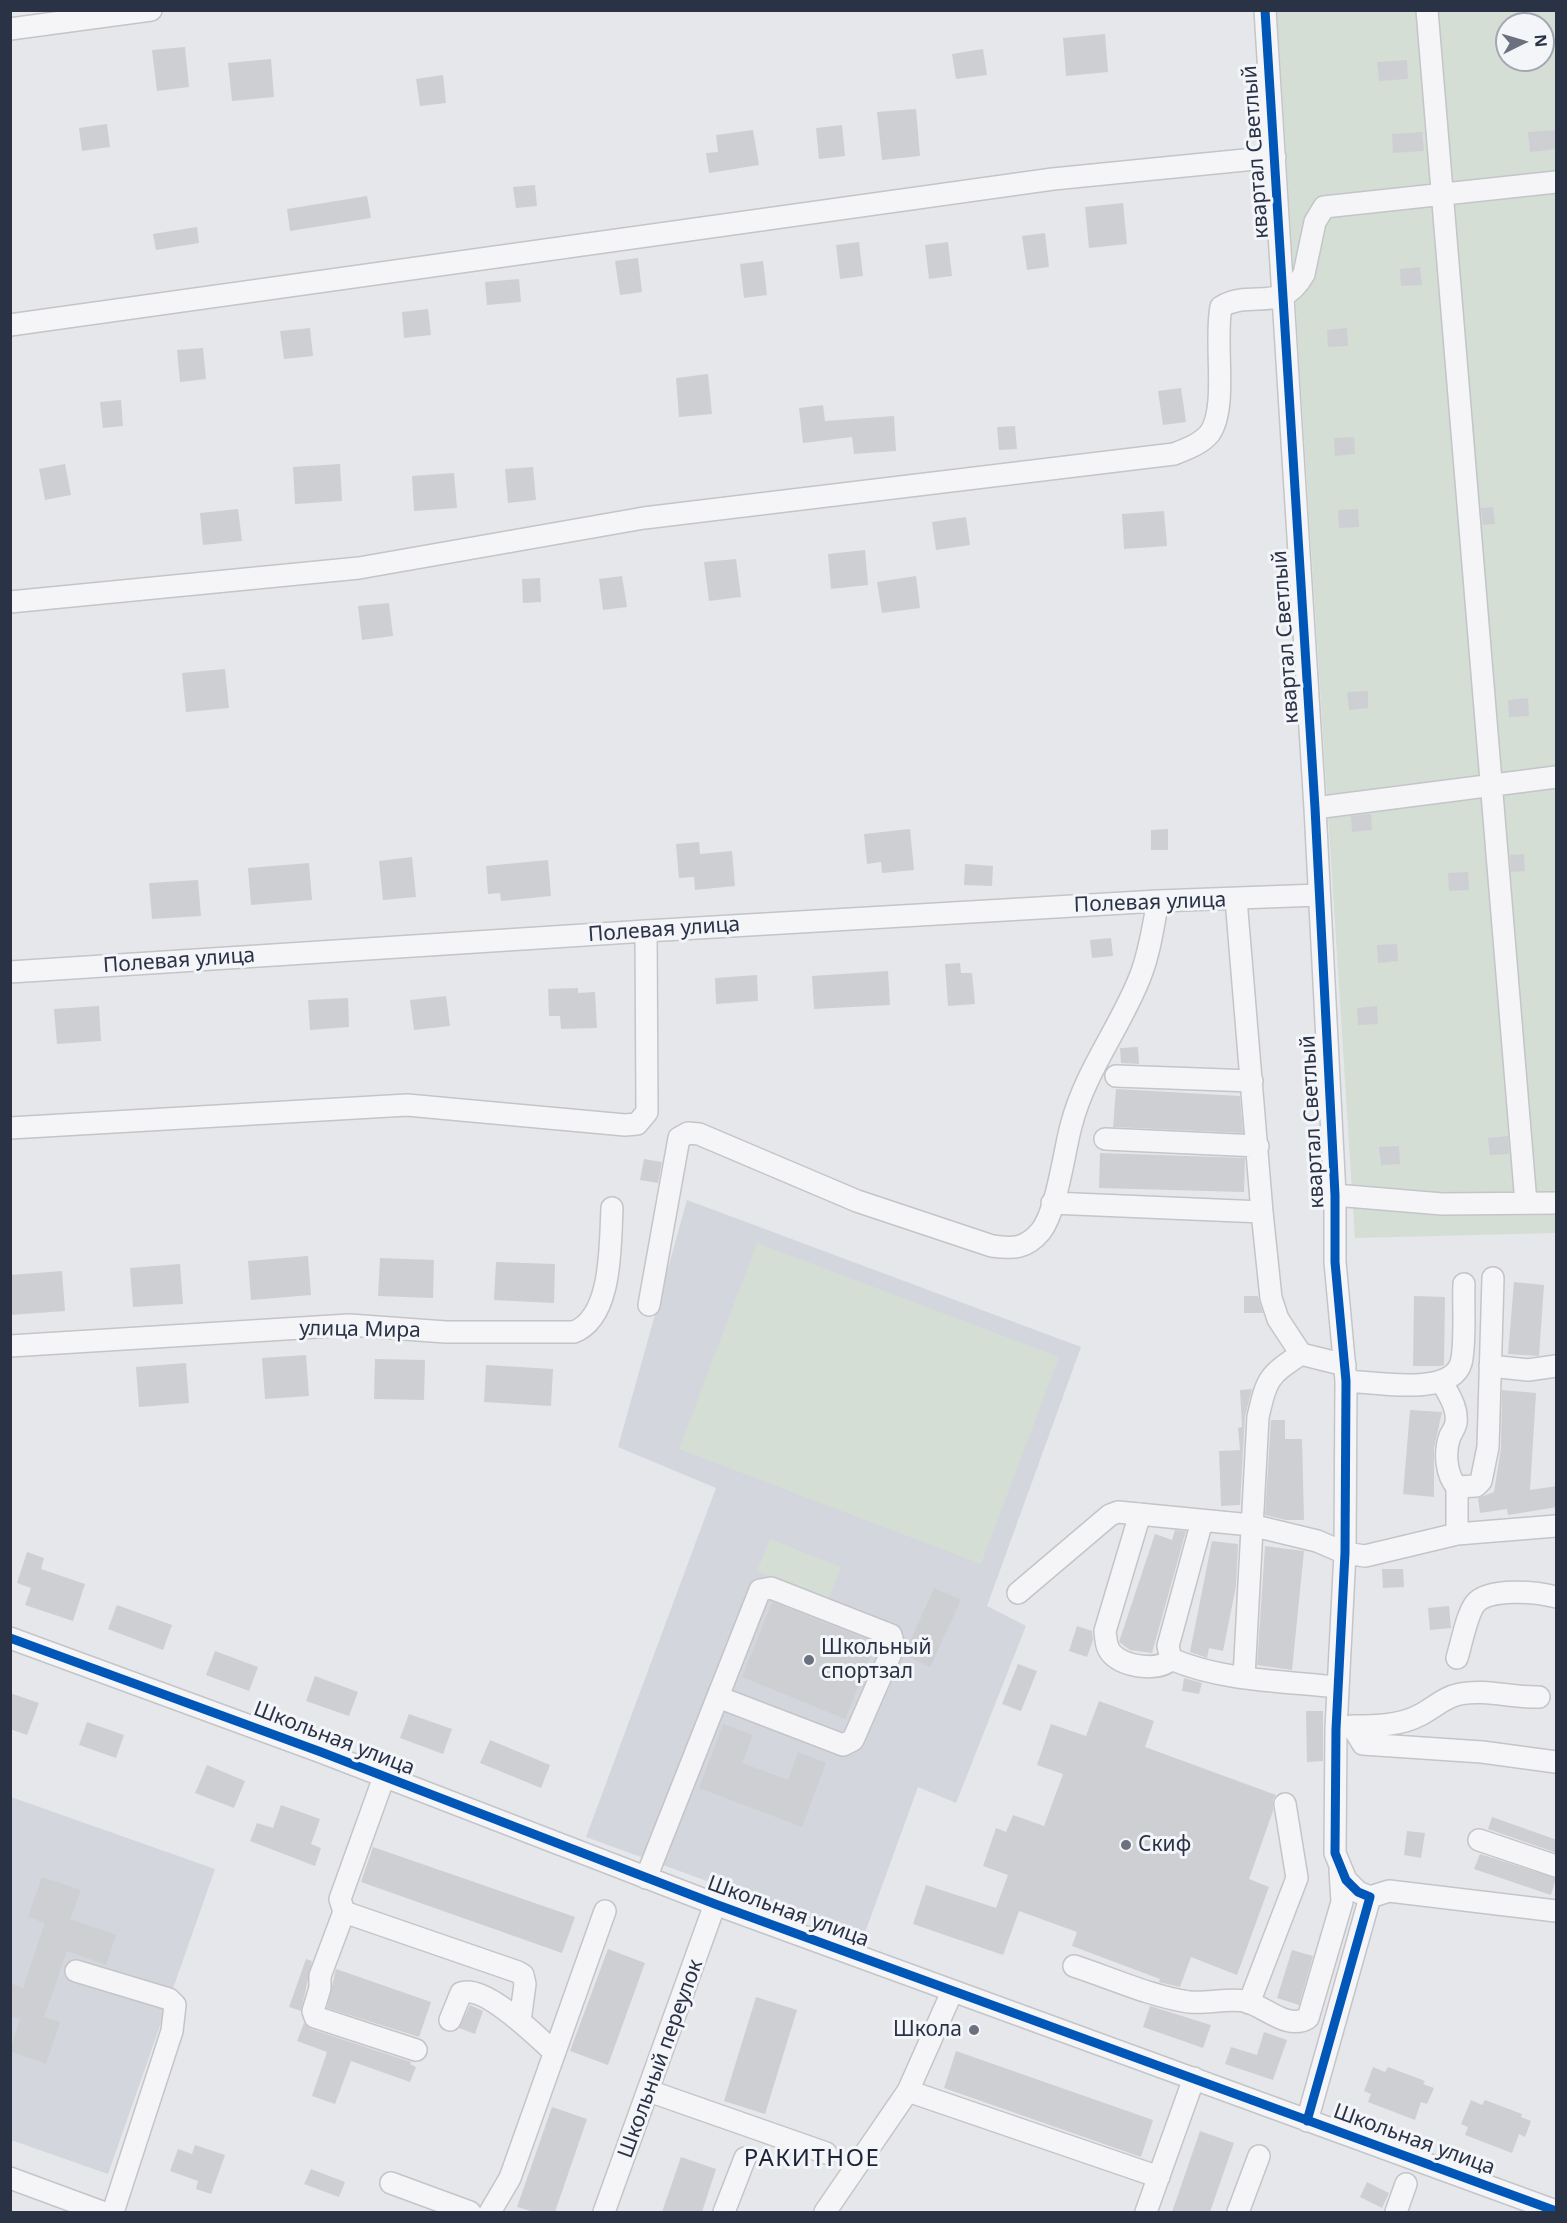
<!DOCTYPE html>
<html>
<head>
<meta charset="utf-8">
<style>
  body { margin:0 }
  #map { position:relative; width:1567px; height:2223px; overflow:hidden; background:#e5e7ea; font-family:"Noto Sans",sans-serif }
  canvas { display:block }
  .frame { position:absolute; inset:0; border:12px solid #2a3246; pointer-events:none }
  .north { position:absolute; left:1495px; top:12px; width:60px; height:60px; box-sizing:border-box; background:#f4f5f9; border:2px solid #a3a7b1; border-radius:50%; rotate:85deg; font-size:16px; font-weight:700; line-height:24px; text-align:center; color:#2a3246 }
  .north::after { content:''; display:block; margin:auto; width:21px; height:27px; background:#6b717f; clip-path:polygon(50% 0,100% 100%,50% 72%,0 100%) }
</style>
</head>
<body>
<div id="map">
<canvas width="1567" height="2223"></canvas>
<div class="frame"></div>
<div class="north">N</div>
</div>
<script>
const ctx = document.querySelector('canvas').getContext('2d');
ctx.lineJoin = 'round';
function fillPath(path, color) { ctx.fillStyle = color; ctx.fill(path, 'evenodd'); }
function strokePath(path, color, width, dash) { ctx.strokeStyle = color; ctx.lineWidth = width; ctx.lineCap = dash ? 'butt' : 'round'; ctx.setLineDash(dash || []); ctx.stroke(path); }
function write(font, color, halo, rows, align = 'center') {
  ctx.font = font + ' "Noto Sans",sans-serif'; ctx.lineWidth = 6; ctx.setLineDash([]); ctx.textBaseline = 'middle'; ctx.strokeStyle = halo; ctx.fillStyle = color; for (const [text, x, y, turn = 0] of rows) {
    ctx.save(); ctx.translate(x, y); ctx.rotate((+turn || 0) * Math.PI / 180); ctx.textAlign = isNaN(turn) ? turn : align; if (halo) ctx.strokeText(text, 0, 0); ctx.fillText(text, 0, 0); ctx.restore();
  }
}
fillPath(new Path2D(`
  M687,1200L1081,1347L987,1606L1026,1626L956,1803L918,1787L863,1938L586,1837L716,1488L618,1447Z
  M11,1797L215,1869L108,2174L11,2140Z`), '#d3d6dd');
fillPath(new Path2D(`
  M1277,11H1556V1233L1355,1238ZM1507,24H1543V60H1507Z
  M757,1243L1059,1357L981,1564L679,1449Z
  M770,1539L841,1567L828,1599L757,1571Z`), '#d4ded5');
fillPath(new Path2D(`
  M1105,34L1108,72L1066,76L1063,38Z
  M185,47L189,87L157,91L152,50Z
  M983,49L987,75L956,79L952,54Z
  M271,59L274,97L232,101L228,63Z
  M1407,60L1408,79L1379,81L1377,62Z
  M443,75L446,103L420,106L416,79Z
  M916,109L920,156L882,160L877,112Z
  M107,124L110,147L82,151L79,128Z
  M842,125L845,156L819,159L816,128Z
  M753,130L759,165L709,173L706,153L718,152L716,135Z
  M1557,130V149L1530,152L1528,132Z
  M1422,132L1424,151L1393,153L1392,134Z
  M535,185L537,206L516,208L513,187Z
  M367,196L371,218L290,231L287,209Z
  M1123,203L1127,244L1089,248L1085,207Z
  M197,227L199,243L156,250L153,234Z
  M1045,233L1049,267L1027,270L1022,236Z
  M859,242L863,276L840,279L836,245Z
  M948,242L952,276L929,279L925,245Z
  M638,258L642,292L620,295L615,261Z
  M763,261L767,295L744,298L740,264Z
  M1420,267L1422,285L1401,286L1400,269Z
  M519,279L521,302L487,305L485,282Z
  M428,309L431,335L404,338L402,312Z
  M310,328L313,356L284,359L280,331Z
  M1347,328L1348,346L1328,347L1327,330Z
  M203,348L206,379L180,382L177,350Z
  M708,374L712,414L679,417L676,378Z
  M1181,388L1186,422L1163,425L1158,391Z
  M121,400L123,426L103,428L100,402Z
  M823,405L825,421L894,416L896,451L854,454L852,437L803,443L799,408Z
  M1015,426L1017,449L999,450L997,427Z
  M1354,437L1355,454L1335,456L1334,438Z
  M65,464L71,495L45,500L39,469Z
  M340,464L342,501L295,504L293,467Z
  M533,467L536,500L508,503L505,469Z
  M454,473L457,508L414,511L412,476Z
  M1493,507L1495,524L1483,525L1481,508Z
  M238,509L242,541L203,545L200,513Z
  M1358,509L1359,527L1339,528L1338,510Z
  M1164,511L1167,546L1124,549L1122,514Z
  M966,517L970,545L936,550L932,522Z
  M865,550L868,585L831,589L828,554Z
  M736,559L741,597L709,601L704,562Z
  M622,576L627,607L603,610L599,579Z
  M916,576L920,608L882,613L877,582Z
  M540,578L541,602L523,603L522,579Z
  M389,603L393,636L362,640L358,606Z
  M225,669L229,708L186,712L182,673Z
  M1368,691V708L1349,710L1347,692Z
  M1528,698L1529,716L1509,717L1508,700Z
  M1371,814L1372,830L1352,832L1351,816Z
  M910,829L914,870L882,873L881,862L867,864L864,834Z
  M1168,829V850H1151V830Z
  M699,842L700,854L732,851L735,886L695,890L694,877L679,878L676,844Z
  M1524,854L1525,871L1511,872L1510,855Z
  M412,857L416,897L383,900L379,861Z
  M548,860L551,896L501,901L500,893L488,894L486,866Z
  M309,863L312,900L251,905L248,868Z
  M965,864L993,866L992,886L964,885Z
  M1468,872L1469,890L1449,891L1448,873Z
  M198,880L201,916L152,919L149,883Z
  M1111,938L1113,956L1092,958L1090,940Z
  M1397,944L1398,961L1378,963L1377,945Z
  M960,963L961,973H972L975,1004L948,1006L945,964Z
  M888,971L890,1005L814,1009L812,976Z
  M757,975L758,1001L716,1004L715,978Z
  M578,988V993L595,992L597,1028L561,1029L560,1016H549L548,989Z
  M446,996L450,1026L414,1030L410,1000Z
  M348,998L349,1027L310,1030L308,1000Z
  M99,1006L101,1041L57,1044L54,1009Z
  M1377,1006L1378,1024L1358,1025L1357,1008Z
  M1138,1047L1139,1064L1121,1063L1120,1048Z
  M1116,1089L1240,1096L1243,1133L1113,1127Z
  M1508,1136L1509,1154L1490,1155L1488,1138Z
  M1399,1146L1400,1164L1381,1165L1379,1147Z
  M1100,1153L1245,1158L1244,1192L1099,1188Z
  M644,1159L662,1162L658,1183L640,1180Z
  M308,1256L311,1295L251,1300L248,1261Z
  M380,1258L434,1260L433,1298L378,1296Z
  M496,1262L555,1264L554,1303L494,1300Z
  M180,1264L183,1304L133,1307L130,1268Z
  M62,1271L65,1311L10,1315V1275Z
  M1514,1282L1544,1285L1539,1356L1508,1354Z
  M1244,1296H1258L1263,1313H1244Z
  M1414,1296L1445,1297L1444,1365L1441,1366H1413Z
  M306,1355L309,1396L265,1399L262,1358Z
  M375,1359L425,1360L424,1400L374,1399Z
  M186,1363L189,1403L139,1407L136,1367Z
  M486,1365L553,1369L551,1406L484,1402Z
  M1252,1389L1245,1416L1240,1505L1221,1506L1219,1451L1240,1450L1238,1428L1242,1427L1240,1390Z
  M1502,1390L1536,1393L1530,1490L1557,1486V1507L1508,1515L1507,1509L1480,1513L1478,1498L1494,1492L1501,1448Z
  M1410,1410L1442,1412L1434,1448V1497L1403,1494Z
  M1271,1420H1285V1439H1302L1304,1520H1286L1265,1515Z
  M1175,1530L1186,1531L1152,1653L1130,1650L1119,1642L1155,1534L1172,1540Z
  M1212,1541L1238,1544L1236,1586L1223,1651L1209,1648L1207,1658L1190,1652Z
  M1265,1546L1304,1551L1292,1670L1257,1665Z
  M27,1552L44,1558L41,1569L85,1584L73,1621L25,1605L31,1588L17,1583Z
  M1382,1569H1403L1404,1587L1383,1588Z
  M934,1588L961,1600L930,1667L904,1655Z
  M772,1602L876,1643L845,1719L742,1677Z
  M117,1605L172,1625L163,1650L108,1629Z
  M1449,1606L1451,1628L1430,1630L1428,1608Z
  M1077,1626L1092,1631L1093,1640L1087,1657L1069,1651Z
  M215,1651L258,1667L249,1691L206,1675Z
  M1018,1664L1037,1671L1021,1711L1002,1704Z
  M315,1676L358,1692L349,1716L306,1701Z
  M1184,1678L1202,1683L1199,1694L1182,1691Z
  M10,1693L39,1703L27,1735L10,1729Z
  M1099,1701L1154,1721L1145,1747L1276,1795L1273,1800V1811L1249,1879L1269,1887L1237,1975L1191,1957L1180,1987L1163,1983L1159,1982L1160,1979L1072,1946L1077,1932L1019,1911L1003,1955L913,1924L926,1885L996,1908L1008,1875L983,1866L996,1828L1006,1832L1013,1815L1044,1826L1063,1774L1037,1765L1051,1724L1086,1736Z
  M1306,1711H1323V1761L1307,1762Z
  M409,1714L452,1729L443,1754L400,1738Z
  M87,1722L124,1735L116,1758L79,1745Z
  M723,1724L753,1735L742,1763L788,1780L798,1752L826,1763L802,1827L699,1788Z
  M490,1740L550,1765L541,1788L480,1763Z
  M207,1765L245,1781L234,1808L195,1793Z
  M281,1805L320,1819L311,1844L321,1848L315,1866L250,1841L257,1823L273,1828Z
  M1492,1817L1557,1840V1853L1488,1829Z
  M1407,1831L1425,1833L1421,1858L1404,1855Z
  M373,1847L575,1917L562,1953L361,1882Z
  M1480,1854L1556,1878L1551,1895L1474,1869Z
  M42,1877L81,1890L70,1919L116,1935L106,1965L67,1951L44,2017L60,2022L46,2064L10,2051L20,2019L10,2016V1983L23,1988L45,1923L28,1917Z
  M608,1949L645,1963L608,2065L570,2051Z
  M1292,1950L1313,1956L1299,2005L1277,1998Z
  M306,1959L312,1961L301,2011L289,2007Z
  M336,1969L431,2002L419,2037L327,2008Z
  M756,1997L797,2010L765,2114L724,2101Z
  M470,2005L483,2011L475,2034L459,2028Z
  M1150,2006L1211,2025L1203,2048L1143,2027Z
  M304,2023L311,2029L411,2062L410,2064L416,2067L410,2082L351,2061L335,2104L312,2096L327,2052L297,2041Z
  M1264,2032L1287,2040L1273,2080L1225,2064L1231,2047L1257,2055Z
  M956,2051L1153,2120L1141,2157L944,2088Z
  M1373,2067L1385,2072L1388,2067L1425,2081L1423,2084L1434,2088L1427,2104L1421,2102L1415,2120L1368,2102L1371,2094L1364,2091Z
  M1471,2100L1482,2105L1485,2100L1522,2114L1521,2117L1531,2121L1525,2137L1519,2134L1512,2153L1465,2135L1468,2127L1461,2124Z
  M552,2107L587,2119L555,2212H534L517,2207Z
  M1200,2131L1234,2143L1210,2212H1172Z
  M195,2145L225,2155L211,2194L196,2189L198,2181L170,2171L178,2149L192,2154Z
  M681,2157L716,2169L702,2212H662Z
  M311,2169L345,2182L339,2197L304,2184Z
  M1367,2182L1389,2193L1382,2208L1360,2197Z`), '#cecfd3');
const minor = new Path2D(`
  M1265,10L1315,808L1335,1195V1262L1346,1381L1345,1553L1336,1729L1335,1853L1346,1880L1358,1892L1370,1897L1307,2121
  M1427,10L1526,1203
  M10,29L151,10
  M10,325L1053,179L1275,157
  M10,602L359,568L644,518L1174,454C1187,449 1201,444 1210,433C1228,407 1214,341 1221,307C1253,288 1281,315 1304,274L1315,222L1324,207L1556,182
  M1315,808L1556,777
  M1236,899L1262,1212L1271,1298L1278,1319L1301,1354L1345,1365
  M10,972L646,931L1158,901L1319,895
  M1116,1076L1252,1081
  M10,1128L407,1105L625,1125L637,1124L647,1112L646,931
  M1105,1139L1258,1146
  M1335,1195L1442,1204L1556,1203
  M1052,1203L1262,1212
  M649,1305L679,1138L688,1133L699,1134L857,1201L992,1246C1013,1249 1026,1249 1041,1231C1057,1210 1064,1152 1071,1126C1085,1071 1120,1028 1140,977C1150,952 1153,926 1158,901
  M10,1346L349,1325L446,1332H574C613,1317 610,1243 612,1208
  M1490,1366L1528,1370L1556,1366
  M1346,1381C1374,1382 1451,1397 1461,1363C1466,1345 1463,1305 1464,1284
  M1442,1382C1449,1395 1458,1408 1456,1423C1455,1428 1452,1432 1450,1436C1444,1452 1446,1475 1457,1487L1476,1486L1481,1481L1488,1447L1493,1278
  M1457,1487V1534
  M1140,1514L1105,1631C1106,1640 1106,1648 1112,1654C1125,1667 1159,1672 1171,1659
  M1202,1521L1168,1646L1171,1659C1222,1681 1283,1681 1338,1687
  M1018,1593L1110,1515L1118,1512L1251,1525L1317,1541L1345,1553L1365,1556L1457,1534L1556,1526
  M10,1638L321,1752L715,1904L1556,2211
  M1457,1658C1461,1645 1467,1614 1475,1604C1488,1587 1538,1592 1556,1597
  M1244,1677L1258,1417C1267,1378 1268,1376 1301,1354
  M1352,1726C1374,1726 1400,1726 1420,1715C1434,1708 1444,1697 1460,1694C1486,1689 1513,1698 1539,1697
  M1336,1729L1352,1726L1363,1744L1482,1752L1556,1762
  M384,1777L340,1899L344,1912L518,1972L523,1975L525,1984L520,2021
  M1479,1840L1556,1866
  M646,1878L760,1590L771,1588L891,1635L894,1646L853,1740L843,1745L718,1697
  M1370,1897L1389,1891L1556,1911
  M344,1912L320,1976V1988L313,2011L315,2017L416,2050
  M1074,1966C1111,1978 1150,1996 1189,2002C1207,2004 1227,1998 1244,2001C1264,2005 1287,2031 1308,2018L1342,1902L1340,1870
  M76,1971L169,1999L175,2005L172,2031L113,2212
  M1249,2003L1297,1878L1285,1804
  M450,2020L461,1993C485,1984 536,2036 554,2052
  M649,2091L826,2153
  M908,2091L1159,2177
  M10,2178L102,2212
  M391,2183L470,2212
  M490,2212L510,2178L605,1911
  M604,2212L715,1904
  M724,2212L745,2158
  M825,2212L908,2091L952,1992
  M1146,2212L1194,2078
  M1238,2212L1259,2156
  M1396,2212L1406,2184`);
strokePath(minor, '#c3c5c8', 24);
strokePath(minor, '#f5f5f7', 21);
strokePath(new Path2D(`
  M1265,10L1315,808L1335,1195V1262L1346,1381L1345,1553L1336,1729L1335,1853L1346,1880L1358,1892L1370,1897L1307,2121
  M10,1638L321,1752L715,1904L1556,2211`), '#0057b8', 9);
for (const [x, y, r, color] of [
  [809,1660,6,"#6b717f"],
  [1126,1845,6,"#6b717f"],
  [974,2030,6,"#6b717f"]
]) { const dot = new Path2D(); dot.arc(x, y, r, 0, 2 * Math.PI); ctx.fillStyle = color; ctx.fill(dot); strokePath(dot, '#f4f5f9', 2); }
write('21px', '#2a3246', '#f4f5f9', [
  ["квартал Светлый",1256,152,-94],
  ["квартал Светлый",1286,637,-94],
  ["Полевая улица",1150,903,-2],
  ["Полевая улица",664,930,-4],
  ["Полевая улица",179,961,-4],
  ["квартал Светлый",1313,1122,-93],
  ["улица Мира",360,1330,1],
  ["Школьная улица",334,1739,21],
  ["Школьная улица",788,1912,20],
  ["Школьный переулок",661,2059,-70],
  ["Школьная улица",1414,2140,20]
]);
write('21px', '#2a3246', '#f4f5f9', [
  ["Школьный",821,1648],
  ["спортзал",821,1672],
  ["Скиф",1138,1845],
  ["Школа",962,2030,"right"]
], 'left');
ctx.letterSpacing = '1.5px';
write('24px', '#1c2337', '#f4f5f9', [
  ["РАКИТНОЕ",812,2159]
]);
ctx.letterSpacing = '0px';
</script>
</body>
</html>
